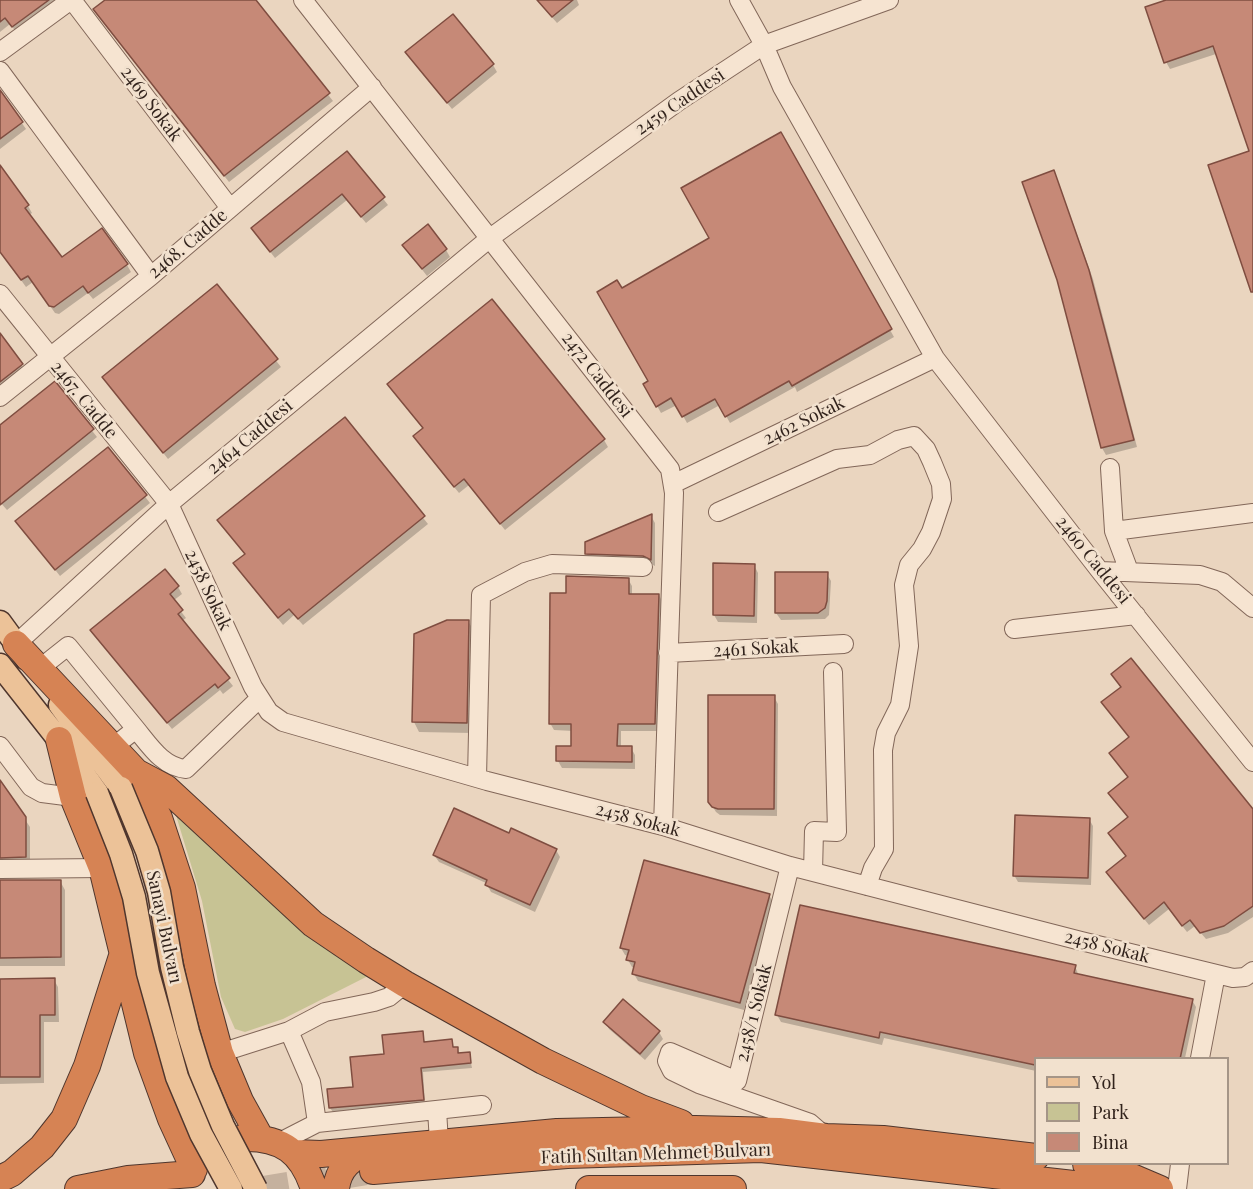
<!DOCTYPE html>
<html>
<head>
<meta charset="utf-8">
<style>
  body { margin:0 }
  #map { position:relative; width:1253px; height:1189px; overflow:hidden; background:#ead5bf; font-family:"Playfair Display",serif }
  canvas { display:block }
  .legend { position:absolute; left:1034px; top:1057px; width:195px; height:108px; box-sizing:border-box; background:#f2e1ce; border:2px solid #a59587; margin:0; padding:8px 10px; list-style:none; font-size:18px; color:#32231c }
  .legend li { display:flex; align-items:center; gap:12px; height:30px }
  .legend b { width:30px; border:2px solid #a59587 }
</style>
</head>
<body>
<div id="map">
<canvas width="1253" height="1189"></canvas>
<ul class="legend">
<li><b style="height:8px;background:#ecc298"></b>Yol</li>
<li><b style="height:16px;background:#c7c394"></b>Park</li>
<li><b style="height:16px;background:#c68977"></b>Bina</li>
</ul>
</div>
<script>
const ctx = document.querySelector('canvas').getContext('2d');
ctx.lineJoin = 'round';
function fillPath(path, color) { ctx.fillStyle = color; ctx.fill(path, 'evenodd'); }
function strokePath(path, color, width, dash) { ctx.strokeStyle = color; ctx.lineWidth = width; ctx.lineCap = dash ? 'butt' : 'round'; ctx.setLineDash(dash || []); ctx.stroke(path); }
function write(font, color, halo, rows, align = 'center') {
  ctx.font = font + ' "Playfair Display",serif'; ctx.lineWidth = 5; ctx.setLineDash([]); ctx.textBaseline = 'middle'; ctx.strokeStyle = halo; ctx.fillStyle = color; for (const [text, x, y, turn = 0] of rows) {
    ctx.save(); ctx.translate(x, y); ctx.rotate((+turn || 0) * Math.PI / 180); ctx.textAlign = isNaN(turn) ? turn : align; if (halo) ctx.strokeText(text, 0, 0); ctx.fillText(text, 0, 0); ctx.restore();
  }
}
fillPath(new Path2D(`
  M175,812L263,896L317,942L370,975L283,1019L245,1032L235,1029L221,997L202,901Z`), '#c7c394');
fillPath(new Path2D(`
  M0,0H63L17,33L10,24L0,32Z
  M108,0H254L333,101L229,182L99,17Z
  M537,0H577L579,5L557,23Z
  M1171,0H1253V293L1210,166L1251,152L1216,54L1170,69L1166,62Z
  M412,60L493,65L497,72L452,109Z
  M0,92L26,129L0,149Z
  M780,134L894,337L797,392L795,387L730,423L720,405L687,423L677,405L661,413L645,384L650,381L621,290L711,239Z
  M347,153L388,205L366,223L347,200L275,258L257,235Z
  M0,167L28,206L32,213L29,215L61,259L127,265L131,272L93,299L88,293L59,314L55,313L33,282L26,287L0,251Z
  M1057,179L1093,279L1137,447L1106,455L1102,448L1058,279Z
  M404,246L446,250L450,257L427,276Z
  M217,286L281,367L168,459L104,378Z
  M0,335L26,372L0,391Z
  M54,383L97,437L7,510L0,502V427Z
  M388,384L604,440L608,447L505,530L469,485L459,493L419,444L424,430Z
  M345,420L428,524L303,625L294,615L283,625L239,571L235,564L246,555L224,528Z
  M108,449L150,503L60,576L17,522Z
  M651,516L655,523V566L649,563L591,561L586,553Z
  M715,565H754L758,573L757,623L718,622L714,615Z
  M827,574L831,581L829,615L825,619L781,620L776,613Z
  M628,579L632,586V595H659L663,603L658,731H621V748H631L635,755V769L562,768L558,761L573,747V731L554,730L550,723L567,595Z
  M178,587L182,594L173,601L186,618L182,621L233,686L223,694L220,690L172,729L97,637Z
  M468,621L474,631L472,733L419,732L414,722Z
  M774,697L778,704L777,816L720,815L716,812L711,804Z
  M1103,703L1253,812V917L1228,933L1206,939L1195,926L1187,932L1169,909L1149,925L1112,879L1127,857L1110,834L1129,818L1110,793L1129,778L1111,753L1130,738Z
  M0,782L30,827V866L0,868Z
  M1089,819L1093,826L1091,885L1018,882L1014,875Z
  M509,835L556,850L560,857L535,912L491,892L486,883L439,862L434,855Z
  M60,881L65,890V966H0V882Z
  M769,895L773,902L744,1010L638,981L634,974L635,968L632,967L628,960L629,956L625,955L621,948Z
  M1075,966L1079,976L1192,1000L1196,1007L1185,1058H1036V1071L884,1038L882,1045L781,1022L777,1015Z
  M0,980H54L58,987L59,1022H44V1083L0,1084Z
  M605,1022L659,1032L663,1039L645,1060L609,1029Z
  M422,1033L425,1043L451,1041L454,1049L457,1048L460,1054L469,1053L472,1068L423,1072L425,1104L333,1112L330,1108L354,1088L385,1056Z`), '#0003');
const building = new Path2D(`
  M0,0H49L12,27L5,18L0,22Z
  M105,0H256L330,93L224,176L93,9Z
  M537,0H573L552,17Z
  M1166,0H1253V292H1251L1208,165L1249,151L1213,46L1164,63L1145,7Z
  M453,14L494,64L447,103L405,52Z
  M0,90L23,122L0,139Z
  M781,132L892,329L792,386L789,381L725,417L715,399L682,417L671,398L656,407L643,384L648,381L597,292L617,280L622,288L709,238L681,188Z
  M347,151L385,197L361,217L342,194L270,252L251,228Z
  M0,165L29,205L25,208L62,257L102,228L128,264L88,293L83,286L54,307L49,306L28,276L21,280L0,252Z
  M1054,170L1089,270L1134,440L1101,448L1057,280L1022,182Z
  M428,224L447,249L422,269L402,245Z
  M217,284L278,359L163,453L102,377Z
  M492,299L605,439L500,524L464,479L454,487L413,436L423,428L387,384Z
  M0,333L23,364L0,382Z
  M55,381L94,429L0,505V425Z
  M345,417L425,516L298,619L289,609L278,618L233,563L245,554L217,520Z
  M108,447L147,495L55,570L15,521Z
  M652,514L651,560L643,556L585,554V542Z
  M713,563L755,564L754,616L713,615Z
  M165,569L179,586L170,594L183,610L178,614L230,678L218,688L215,684L167,723L90,630Z
  M775,572H828L827,601L825,608L818,613H775Z
  M566,576L629,578V594H659L655,724H618L617,746H632V762L556,761V746H571V724H549L550,593H566Z
  M447,620H469L467,723L412,722L414,634Z
  M1131,658L1253,809V906L1224,926L1200,933L1190,920L1182,926L1164,902L1144,919L1106,872L1126,856L1108,833L1128,817L1108,793L1128,777L1109,753L1129,737L1101,702L1121,687L1111,674Z
  M708,695H775L774,809H718L712,807L708,802Z
  M0,780L26,817V857L0,858Z
  M454,808L509,833L511,828L557,849L530,905L485,885L487,880L433,855Z
  M1015,815L1090,818L1088,878L1013,876Z
  M644,860L770,894L740,1003L632,974L635,962L626,960L629,950L620,948Z
  M0,880H61V957L0,958Z
  M800,905L1076,965L1074,973L1193,999L1180,1059H1035V1065L880,1032L879,1038L775,1015Z
  M55,978V1015H40V1077H0V979Z
  M623,999L660,1031L640,1054L603,1022Z
  M423,1031L424,1042L452,1039L453,1047H458V1053L470,1052L471,1063L421,1068L424,1100L329,1108L327,1089L353,1087L350,1057L384,1054L382,1035Z`);
fillPath(building, '#c68977');
strokePath(building, '#7f4d40', 1.5);
strokePath(new Path2D(`
  M263,1189L373,1171`), '#c5b19e', 26, [26, 13]);
const minor = new Path2D(`
  M72,0L230,208
  M303,0L670,469L674,493L663,826
  M739,0L764,45L782,87L935,358L1100,571L1253,762
  M0,52L71,0
  M0,71L151,276
  M0,294L169,504L253,687L269,712L283,722L487,781L663,826L790,866L1081,941L1233,978L1245,977L1253,971
  M0,397L151,276L372,87
  M1110,468L1114,531L1129,571
  M673,484L935,358
  M718,512L837,459L870,455L898,440L914,436L926,449L932,462L941,484L942,499L931,532L922,549L909,565L904,585L909,646L900,705L886,733L883,750L884,849L873,868L867,886
  M1114,531L1253,513
  M1100,571L1200,575L1222,582L1253,608
  M1014,629L1136,615
  M16,644L169,504L490,238L679,101L764,45L889,0
  M668,653L844,644
  M39,669L68,646L136,729L113,747
  M136,729C150,746 163,767 186,769L260,698
  M0,746L31,787L42,793L73,797
  M477,778L481,595L525,572L552,564L643,567
  M790,866L737,1081L670,1052L667,1061L672,1071L699,1084L810,1123L825,1136
  M0,869L102,868
  M813,872L814,831L837,832L833,672
  M289,1031L311,1082L317,1123
  M220,1053L289,1031L325,1012L374,1002L389,997L405,984
  M1200,1058L1216,974
  M437,1110L439,1142
  M278,1143L317,1123L482,1105
  M1177,1189L1180,1164`);
const major = new Path2D(`
  M0,622L27,659
  M0,665L59,740L97,793
  M60,705L121,788`);
const highway = new Path2D(`
  M16,644L136,772L159,818L182,888L202,986L220,1053L240,1101L260,1137
  M59,740L73,797L102,868L147,1053L171,1119L194,1169
  M136,772L166,788L313,924L366,960L405,984L543,1061L641,1108L681,1123
  M243,1138C282,1137 302,1152 314,1189
  M294,1153L321,1154L557,1132L695,1129L779,1131L826,1137L883,1139L1036,1157
  M1086,1164L1106,1166L1160,1189
  M373,1171L567,1155L761,1149L1118,1189
  M0,1179L12,1173L42,1147L64,1119L87,1066L123,953
  M78,1189L128,1179L192,1174
  M336,1189C338,1169 350,1157 369,1152
  M589,1189H733`);
strokePath(minor, '#826759', 20);
strokePath(major, '#4f362d', 25);
strokePath(highway, '#4f362d', 28);
strokePath(minor, '#f6e4d1', 18);
strokePath(major, '#ecc298', 22);
strokePath(highway, '#d68354', 26);
const majorBridge = new Path2D(`
  M121,788L147,851L159,892L172,967L188,1032L200,1071L223,1126L256,1189
  M97,793L121,854L134,897L148,973L177,1077L201,1134L231,1189`);
strokePath(majorBridge, '#4f362d', 25, []);
strokePath(majorBridge, '#ecc298', 22);
write('18px', '#32231c', '#f2e1ce', [
  ["2459 Caddesi",680,102,-34],
  ["2469 Sokak",151,104,53],
  ["2468. Cadde",188,244,-40],
  ["2472 Caddesi",597,375,52],
  ["2467. Cadde",84,400,51],
  ["2462 Sokak",804,421,-26],
  ["2464 Caddesi",250,437,-40],
  ["2460 Caddesi",1093,560,51],
  ["2458 Sokak",208,590,65],
  ["2461 Sokak",756,649,-3],
  ["2458 Sokak",638,820,15],
  ["Sanayi Bulvarı",164,927,78],
  ["2458 Sokak",1107,947,14],
  ["2458/1 Sokak",754,1013,-76],
  ["Fatih Sultan Mehmet Bulvarı",656,1154,-2]
]);
</script>
</body>
</html>
